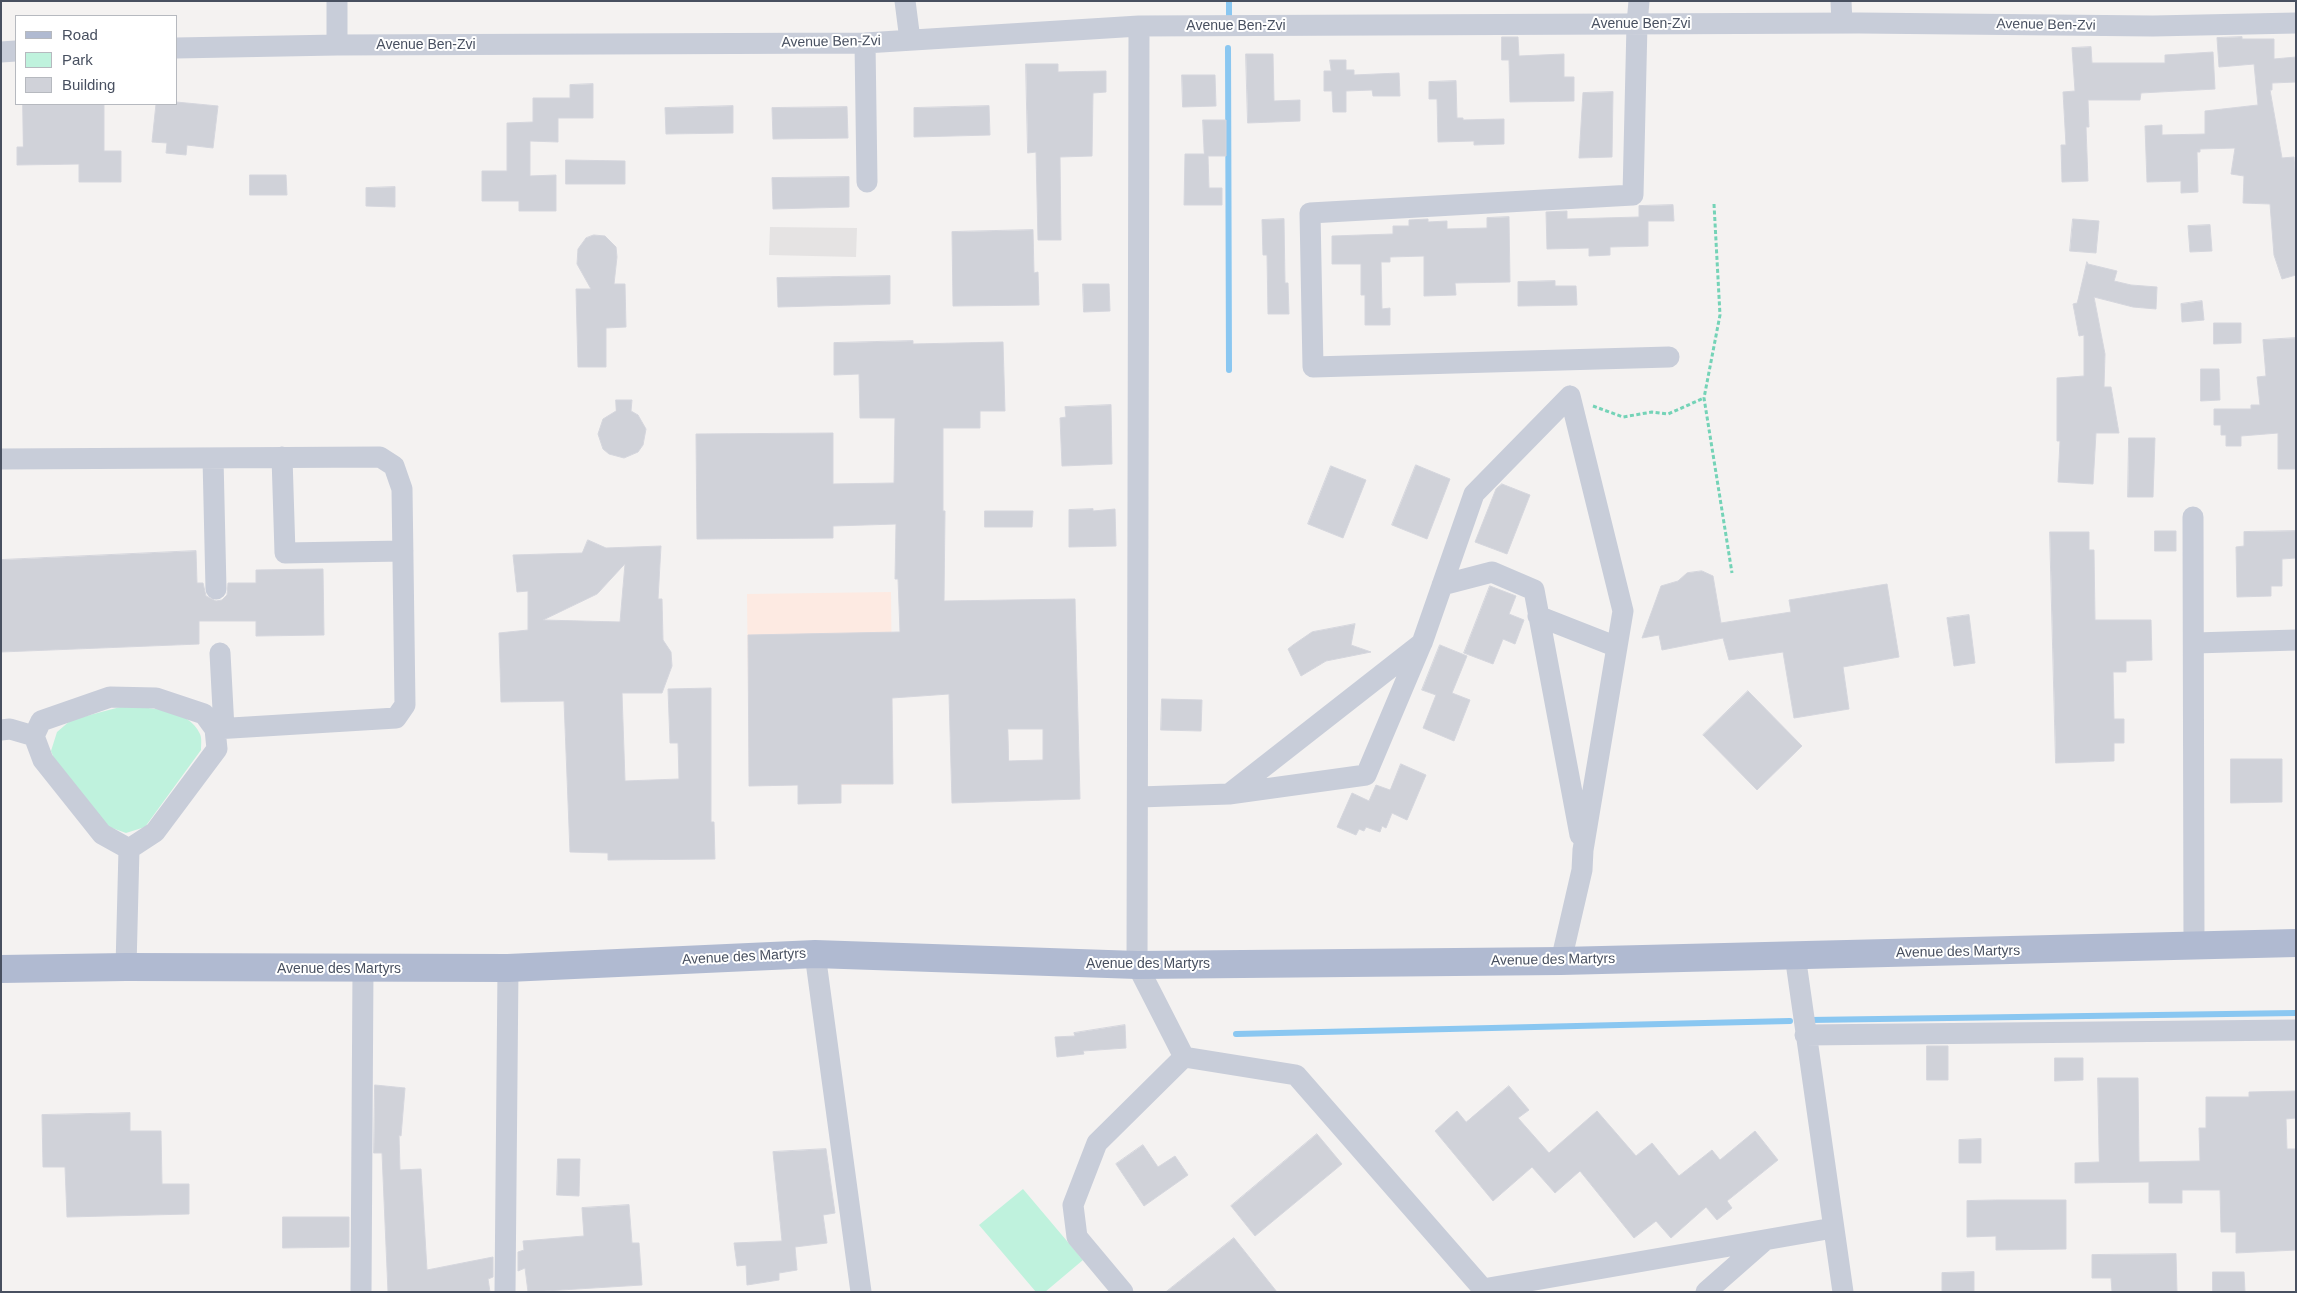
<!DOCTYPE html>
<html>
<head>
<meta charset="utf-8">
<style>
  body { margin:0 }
  #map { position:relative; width:2297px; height:1293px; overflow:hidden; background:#f4f2f1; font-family:Helvetica,sans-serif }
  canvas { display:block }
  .frame { position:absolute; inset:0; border:2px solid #485060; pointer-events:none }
  .legend { position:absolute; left:15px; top:15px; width:162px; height:90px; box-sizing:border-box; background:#fff; border:1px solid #b6b9bf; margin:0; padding:6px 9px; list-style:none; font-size:15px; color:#485060 }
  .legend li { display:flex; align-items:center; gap:10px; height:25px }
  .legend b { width:25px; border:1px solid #b6b9bf }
</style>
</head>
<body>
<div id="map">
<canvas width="2297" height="1293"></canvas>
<div class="frame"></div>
<ul class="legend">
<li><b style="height:6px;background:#b0bad1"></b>Road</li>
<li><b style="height:14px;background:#bff2dd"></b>Park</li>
<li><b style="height:14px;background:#d0d2d9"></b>Building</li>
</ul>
</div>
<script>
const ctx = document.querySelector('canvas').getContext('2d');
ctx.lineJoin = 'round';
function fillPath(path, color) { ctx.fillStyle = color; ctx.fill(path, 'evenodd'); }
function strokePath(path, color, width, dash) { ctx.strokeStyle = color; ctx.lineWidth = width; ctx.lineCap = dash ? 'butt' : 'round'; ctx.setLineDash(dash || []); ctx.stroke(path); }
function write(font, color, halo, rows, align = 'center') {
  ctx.font = font + ' Helvetica,sans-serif'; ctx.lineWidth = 4; ctx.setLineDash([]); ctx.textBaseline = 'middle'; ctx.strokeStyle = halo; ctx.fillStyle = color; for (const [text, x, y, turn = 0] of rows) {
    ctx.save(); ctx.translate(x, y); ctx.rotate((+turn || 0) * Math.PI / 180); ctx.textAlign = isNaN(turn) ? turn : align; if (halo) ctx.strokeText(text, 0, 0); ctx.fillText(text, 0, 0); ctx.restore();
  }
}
fillPath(new Path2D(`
  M770,227L857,228L856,257L769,255Z`), '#e5e3e3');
fillPath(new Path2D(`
  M891,592L893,784L841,785V803L798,804V785L749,786L747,594Z`), '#fdeae2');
fillPath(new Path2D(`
  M124,706C148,708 189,708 200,734C202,738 201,745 201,750L145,827L126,833L109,827L55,761L51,751L57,732L71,720Z
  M1023,1189L1083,1260L1045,1292H1036L979,1225Z`), '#bff2dd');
strokePath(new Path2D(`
  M1229,19V1
  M1228,48L1229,370
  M1809,1020L2296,1013
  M1236,1034L1790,1021`), '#8ac7f1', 6);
const building = new Path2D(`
  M1502,37H1518L1519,56L1564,54V77H1574V101L1510,102L1509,60H1502Z
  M2242,37V39H2274V59L2296,57V82L2272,83V90H2270L2282,158L2294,157L2296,182V275L2282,279L2274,255L2270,204L2243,203L2244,176L2231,174L2235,148L2200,149V152H2197L2198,192L2181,193V181L2147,182L2145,126L2162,125V135L2205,134V111L2258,105L2254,64L2219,67L2217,38Z
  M2091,47L2092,63H2165V55L2213,52L2215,89L2141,93L2140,100H2088L2089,127H2086L2088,181L2062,182L2061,145H2066L2063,92L2075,91L2072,48Z
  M1246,54H1273L1274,101L1300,100V121L1248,123Z
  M1330,60H1346V70H1354V75L1399,73L1400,96H1373L1372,90L1346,91V112H1333L1332,91H1324V71H1331Z
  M1026,64H1058V72L1106,71V92L1093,93L1092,156L1060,157L1061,240H1038L1036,152L1028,153Z
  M1182,75H1215L1216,106L1183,107Z
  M1456,81L1457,118H1463V120L1504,119V144L1474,145V141L1438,142L1437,99H1429V82Z
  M593,84V118H558V142L530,141V176L556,175V211H519V201H482V171H507V123L533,122V98H570V85Z
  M1613,92L1612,157L1579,158L1583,93Z
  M176,102L218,106L213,148L187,145L186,155L166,153L167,143L152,142L156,104H176Z
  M23,104H104V151H121V182H79V164L17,165V147H23Z
  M733,106V133L666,134L665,108Z
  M989,106L990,135L914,137V108Z
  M847,107L848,138L773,139L772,108Z
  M1203,120H1226V156H1208L1209,188H1222V205H1184L1185,154H1204Z
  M566,160L625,161V184H566Z
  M250,175H286L287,195H250Z
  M849,177V207L773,209L772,178Z
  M395,187V207L366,206V188Z
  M1673,205L1674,221H1648V246L1610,247V255L1589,256V248L1547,249L1546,212L1567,211V219L1639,217V206Z
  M1509,217L1510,282L1455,283L1456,295L1424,296V256L1390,257V262H1381L1382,309L1390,308V325H1365V295H1361V264H1332V236L1393,234V226H1409V220L1428,219V222L1447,221V229L1487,228V218Z
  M1284,219L1285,283H1288L1289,314H1268L1267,255H1263L1262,220Z
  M2073,219L2099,221L2096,253L2070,251Z
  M2210,225L2212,251L2190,252L2188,226Z
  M1033,230L1034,273L1038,272L1039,305L953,306L952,232Z
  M594,235L605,236L616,247L617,257L614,284H625L626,327L606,328V367H578L576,289H591L577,264L578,249L586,238Z
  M2087,262L2088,264L2117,271L2114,281L2131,285L2157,287L2156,309L2133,307L2094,297L2105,354L2104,387H2111L2119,433H2096L2093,484L2058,482L2060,441H2057V378L2084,376V335L2079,336L2073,304L2077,303Z
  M890,276V304L778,307L777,278Z
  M1555,281V286H1576L1577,305L1518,306V282Z
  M1083,284H1109L1110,311L1084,312Z
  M2202,301L2204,320L2182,322L2181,304Z
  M2214,323H2241V343L2214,344Z
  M2296,338V469H2278V433L2241,436V446H2226V435H2221V425H2214V409H2251V405H2260L2257,377L2266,376L2263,340Z
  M913,341V344L1003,342L1005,411H980V428H943V511H945L944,601L1075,599L1080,799L952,803L949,694L892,698L893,784H841V803L798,804V785L749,786L748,635L900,632L898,579H895L896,524L833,526V538L697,539L696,434L833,433V484L894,483L895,418H860L859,374L834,375V343ZM1008,729H1043V760L1009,761Z
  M2201,369H2219L2220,400L2201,401Z
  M616,400H632L631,411L638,415L646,429L643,445L638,452L624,458L609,454L603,449L598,434L603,419L616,411Z
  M1111,405L1112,464L1062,466L1060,418L1066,417L1065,407Z
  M2129,438H2155L2153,497H2128Z
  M1416,465L1450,479L1427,539L1392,525Z
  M1331,466L1366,480L1343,538L1308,524Z
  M1502,484L1530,495L1507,554L1475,542L1496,489Z
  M1093,509V511L1115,509L1116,546L1069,547V510Z
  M985,511H1033L1032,527H985Z
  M2155,531H2176V551H2155Z
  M2296,531V558L2282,559V586H2271V596L2237,597L2236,547L2244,546V532Z
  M2050,532H2089V550H2094L2095,620H2151L2152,660L2126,661V672H2113L2114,719H2124V743H2114V761L2056,763Z
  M588,540L606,548L661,546L658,599H662L663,640L671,652L672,666L662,693H622L625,781L679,779L678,743H670L668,689L711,688V822H714L715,859L608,860V853L570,852L564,701L501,702L499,633L528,630V591L517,592L513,555L582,553ZM625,564L620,622L543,620L597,594Z
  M196,551L197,583H203L206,596L216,601L222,600L227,595L228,583H256V570L323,569L324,635L256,636V621H199V644L1,652V560Z
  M1702,571L1713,576L1721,623L1791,612L1789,600L1887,584L1899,657L1843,667L1849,709L1794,718L1783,652L1729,660L1723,638L1662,650L1659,635L1642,638L1661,586L1678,581L1687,573Z
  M1490,586L1516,596L1509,614L1524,620L1515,644L1503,639L1493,664L1464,653Z
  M1969,615L1975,663L1954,666L1947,618Z
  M1355,624L1351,645L1371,652L1326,661L1301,676L1288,649L1293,645L1312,632Z
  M1440,645L1467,656L1452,693L1470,700L1454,741L1423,728L1436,695L1422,690Z
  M1748,691L1802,746L1757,790L1703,735Z
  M1162,699L1202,700L1201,731L1161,730Z
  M2231,759H2282V802L2231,803Z
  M1401,764L1426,775L1407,820L1392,813L1386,828L1382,826L1380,832L1366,827L1364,831L1359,829L1356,835L1337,827L1352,793L1369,801L1376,785L1390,790Z
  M1125,1025L1126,1048L1083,1051L1084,1054L1057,1057L1055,1037L1075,1036L1074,1033Z
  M1927,1046H1948V1080H1927Z
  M2055,1058H2083V1080L2055,1081Z
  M2098,1078H2138L2139,1162L2200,1161L2199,1128H2206V1097H2249V1092L2296,1091V1118L2286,1119L2287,1149H2296V1250L2236,1253V1232H2221L2220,1190H2182V1203H2149V1182L2075,1183V1163L2099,1162Z
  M375,1085L405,1088L401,1136L399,1135L400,1170L421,1169L427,1270L493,1257V1277L488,1279L490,1292H388L382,1153H374Z
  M1509,1086L1529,1110L1518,1118L1549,1153L1597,1111L1636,1156L1652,1143L1679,1176L1712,1150L1720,1160L1755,1131L1778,1160L1727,1201L1732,1208L1717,1220L1706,1207L1671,1238L1656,1221L1634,1238L1580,1171L1555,1193L1532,1167L1493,1201L1435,1131L1457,1111L1466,1122Z
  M130,1113V1131H161L162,1184H189V1214L67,1217L65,1167H43L42,1115Z
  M1317,1134L1342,1164L1255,1236L1231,1206Z
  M1981,1139V1163H1959V1140Z
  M1143,1145L1158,1167L1175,1156L1188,1175L1144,1206L1116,1164Z
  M826,1149L835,1213L823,1215L827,1243L795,1247L797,1270L779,1273V1280L747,1285L746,1265L737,1266L734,1243L782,1241L773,1152Z
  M558,1159H580L579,1196L557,1195Z
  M1996,1200H2066V1249L1996,1250V1236L1967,1237V1201Z
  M629,1205L632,1243H639L642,1285L528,1292L525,1268L518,1271V1252L524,1250L523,1241L584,1236L582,1208Z
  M283,1217H349V1247L283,1248Z
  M1234,1238L1277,1292H1166Z
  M2176,1254L2177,1292H2112L2111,1278H2092V1255Z
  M1974,1272V1292H1942V1273Z
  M2213,1272H2244L2245,1292H2213Z`);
fillPath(building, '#d0d2d9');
strokePath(building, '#d5d6dd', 1);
strokePath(new Path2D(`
  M1714,204L1720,315L1704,398L1732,573
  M1593,406L1623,417L1652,412L1668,414L1704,398`), '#74d3b7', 3, [4, 2.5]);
strokePath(new Path2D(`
  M337,1V45
  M905,1L910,40
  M1639,1L1637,24L1633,195L1310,213L1313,367L1669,357
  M1841,1L1842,23
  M1139,26L1137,965L1184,1057L1296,1075L1483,1289L1833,1228
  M865,43L867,182
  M176,48L337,45L865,43L1139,26L1859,23L2153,26L2296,23
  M1,52L16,51
  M282,457L285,553L403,551
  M213,458L216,589
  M1,459L380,457L394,466L402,489L405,705L396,718L215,729
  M2193,517L2194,946
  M1442,585L1492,572L1534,590L1580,835
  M1538,616L1617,647
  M2195,643L2296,640
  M220,653L224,729
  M110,697L156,698L204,714L215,729L217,749L155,832L129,849L102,834L43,760L34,736L41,721Z
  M1,730L10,729L34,736
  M1229,794L1366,775L1421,645
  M1139,797L1229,794L1422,643L1474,494L1570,396
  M815,954L861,1292
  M1795,955L1843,1292
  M1561,961L1582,870L1583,850L1623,611L1570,396
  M126,967L129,849
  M1805,1035L2296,1030
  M361,1292L363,969
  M505,1292L508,968
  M1123,1292L1077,1237L1073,1205L1097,1143L1184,1057
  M1706,1292L1764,1241`), '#c8cdd9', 21);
strokePath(new Path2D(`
  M1,969L126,967L508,968L815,954L1137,965L1561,961L2296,943`), '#b0bad1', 28);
write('14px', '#485060', '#fff', [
  ["Avenue Ben-Zvi",1641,24],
  ["Avenue Ben-Zvi",2046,25,1],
  ["Avenue Ben-Zvi",1236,26],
  ["Avenue Ben-Zvi",831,42,-1],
  ["Avenue Ben-Zvi",426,45],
  ["Avenue des Martyrs",1958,952,-1],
  ["Avenue des Martyrs",744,957,-3],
  ["Avenue des Martyrs",1553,960,-1],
  ["Avenue des Martyrs",1148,964],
  ["Avenue des Martyrs",339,969]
]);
</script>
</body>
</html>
